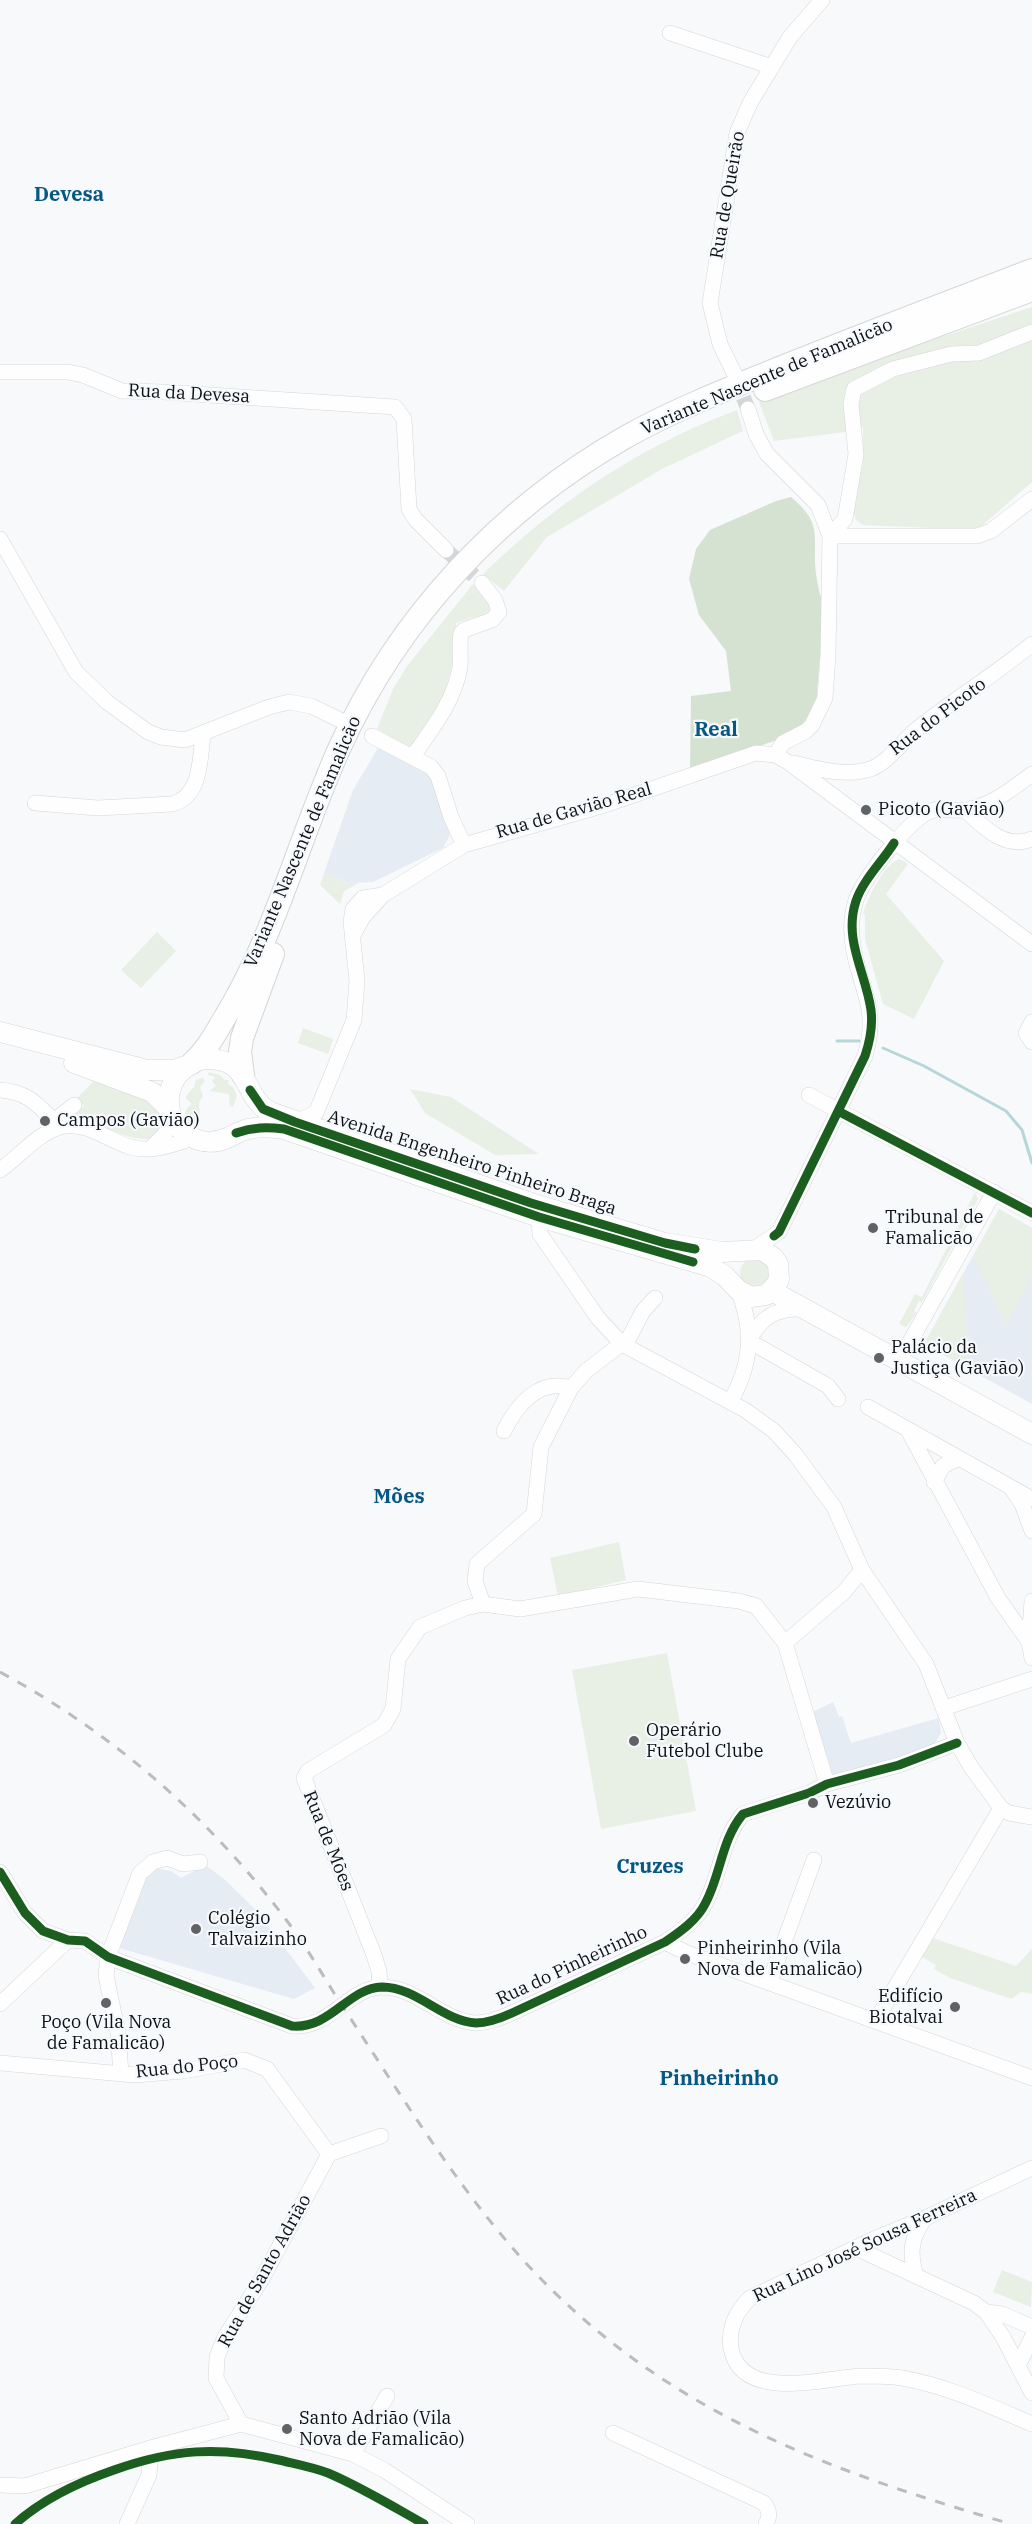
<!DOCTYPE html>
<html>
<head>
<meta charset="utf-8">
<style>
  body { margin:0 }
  canvas { display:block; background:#f7f9fb }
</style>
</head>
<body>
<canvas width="1032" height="2524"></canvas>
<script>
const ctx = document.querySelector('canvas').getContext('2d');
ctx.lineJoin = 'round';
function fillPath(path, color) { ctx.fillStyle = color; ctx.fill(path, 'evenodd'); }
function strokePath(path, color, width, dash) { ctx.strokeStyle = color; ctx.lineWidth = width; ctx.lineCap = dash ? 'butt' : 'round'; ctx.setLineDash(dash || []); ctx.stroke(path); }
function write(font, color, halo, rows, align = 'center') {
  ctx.font = font + ' "IBM Plex Serif",serif'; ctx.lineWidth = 4.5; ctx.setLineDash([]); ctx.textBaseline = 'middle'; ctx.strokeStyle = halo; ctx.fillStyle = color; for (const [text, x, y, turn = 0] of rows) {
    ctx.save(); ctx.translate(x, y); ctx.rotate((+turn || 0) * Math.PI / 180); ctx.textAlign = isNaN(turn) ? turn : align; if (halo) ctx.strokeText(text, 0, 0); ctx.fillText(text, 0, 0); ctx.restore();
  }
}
fillPath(new Path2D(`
  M378,748L415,765L431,777L451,822L449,837L443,848L373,882L348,883L324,873L353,790Z
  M999,1209L1032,1228V1404L924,1344Z
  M833,1702L839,1717L842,1716L851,1743L939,1718L941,1733L934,1745L902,1758L834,1776L829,1773L811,1713Z
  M205,1865L224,1879L257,1911L315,1988L294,1999L116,1947L140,1882L154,1868L171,1871L181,1878Z`), '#e6ecf3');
fillPath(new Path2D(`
  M1032,307V482L977,530L863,525L855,519L853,507L863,464V427L854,431L774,441L759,402L863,363Z
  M737,410L743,431L662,469L547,537L504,591L483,574C557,502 640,446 737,410Z
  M473,584L493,604L494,609L486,614L456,623L455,655L444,695L412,749L377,729L393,689L407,666Z
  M900,859L908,864L886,894L944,961L914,1019L883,1004L865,939V915L863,914C867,899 884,863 900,859Z
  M324,873L348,883H359L344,891L340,904L320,885Z
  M157,932L176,951L141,988L121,970Z
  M303,1028L333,1039L328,1054L298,1043Z
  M209,1072L220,1075L225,1080H229L228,1084L233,1087L237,1096L233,1107L230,1106L229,1094L209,1091L216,1086L212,1081L215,1077L208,1075Z
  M203,1078L205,1081L200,1087L203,1096L199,1102L200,1118L194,1120L185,1113L187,1108L192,1104L186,1099V1096L194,1087L196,1080Z
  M95,1080L153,1099L165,1123L154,1138C127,1144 99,1120 71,1117L84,1106L76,1099Z
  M410,1089L451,1097L539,1154L495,1155L425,1113Z
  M975,1192L978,1199L976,1203L922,1302L919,1301L914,1311L917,1313L906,1327L899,1324L915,1294L922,1297Z
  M999,1209L1032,1228V1277L1006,1325L973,1256Z
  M740 1273a15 15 0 1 1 30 0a15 15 0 1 1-30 0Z
  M963,1273L969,1369L924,1344Z
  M619,1542L626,1580L558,1596L550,1558Z
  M667,1653L696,1811L601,1829L572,1670Z
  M933,1938L1016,1966L1032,1949V1994L1021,1992L1011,1999L950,1978L934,1969L936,1965L922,1957Z
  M1002,2270L1032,2282L1031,2307L993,2292Z`), '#e8f0e6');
fillPath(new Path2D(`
  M791,497C818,520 815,529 815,562C815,573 818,584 820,595L825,597L816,705L804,725L774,741L690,770L691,696L731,691L726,651L699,615L689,579L696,549L710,530L776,501Z`), '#d5e2d1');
strokePath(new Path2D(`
  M837,1041H859
  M883,1048L924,1066L1006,1111L1022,1130L1032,1163`), '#b5d7da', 3);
strokePath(new Path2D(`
  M735,376L748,409
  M446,550L482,583`), '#d4d6d8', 15, [15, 8]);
const minor = new Path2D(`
  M670,33L772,67
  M0,372H68L83,375L122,391L163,392L395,407L404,419L409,509L415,519L446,550
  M735,375L720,344L710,303L737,133L750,103L790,37L822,0
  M748,409L756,434L767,454L818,505L830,536L828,655L825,698L812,725L806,731L783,743L775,755
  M830,536L845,519L856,454L851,404L854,389L893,369L951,354L979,353L1032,332
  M830,536H977L991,531L1032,499
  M0,539L76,672L107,702L148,732L161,737L185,740L269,707L289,702L311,706L340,720
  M372,736L431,767L438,776L451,817L464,845
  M413,756C432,729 455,700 460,667C461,655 459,644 461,633L464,630L492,620L499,612L495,600L482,583
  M794,763C816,769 845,776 867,770C887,765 902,741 917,729C954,699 995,675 1032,644
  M35,803L98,808L172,804C201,797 200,760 203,734
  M965,810C983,827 1005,850 1032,839
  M353,935L363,917L383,895L464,845L605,805L756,753L775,755L788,762L1032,944
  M1032,1022L1026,1033L1032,1042
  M0,1090C27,1092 36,1103 54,1121
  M809,1095L1032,1213
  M295,1122L316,1113L354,1020L357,981L351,922L353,909L363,898L383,895
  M50,1127L54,1121L74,1105
  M151,1148L165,1134L172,1117
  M0,1170C19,1157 38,1133 60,1127C87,1121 105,1139 130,1147C150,1153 173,1145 193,1138
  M539,1217L540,1234L598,1318L622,1344L745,1410L774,1431L795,1454L834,1507L862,1570L926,1664L957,1743L971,1767L1001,1808L1009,1813L1032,1817
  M754,1249L779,1232L865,1056C881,1003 855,984 852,936C851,923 852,912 856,900C864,878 907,823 928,812C940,806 952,812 964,810C990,807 1012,789 1032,774
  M749,1341L828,1386L838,1399
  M749,1341C761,1316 777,1308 804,1309
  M906,1349L994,1192
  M730,1402C752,1364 754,1330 738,1290
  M868,1407L1032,1499
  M908,1430L998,1598L1029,1642
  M504,1431C517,1405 539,1378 571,1388
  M934,1482L943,1466L959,1458
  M1012,1489L1022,1504L1032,1531
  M1032,1601L1029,1642L1032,1658
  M483,1604L475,1581L477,1564L534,1514L541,1447L571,1388L586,1371L629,1338L643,1311L655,1298
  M785,1643L844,1592L862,1570
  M944,1708L1032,1679
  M0,1872L25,1913L43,1931L68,1940L85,1941L108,1957L292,2026C331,2029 348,1988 382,1987C417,1987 442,2021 476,2023C489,2023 501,2018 512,2013L665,1942C680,1932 697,1920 705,1904C721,1875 721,1840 743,1814L809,1793L827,1784L899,1765L957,1743
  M665,1942L687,1953L1032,2078
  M769,1983L814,1860
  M380,1987L379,1971L374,1955L304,1778L308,1771L384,1725L393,1709L398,1659L420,1627L465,1608L483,1604L520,1609L638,1589L739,1601L756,1606L785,1643L827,1784
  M0,2004L68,1940
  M876,2020L1001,1808
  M0,2063L135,2075L183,2071L244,2060L267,2069L329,2154
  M121,2074L118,2033L106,1976L108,1957L140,1873L153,1862L167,1858L183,1864L200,1862
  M329,2154L263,2277L225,2337L217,2357L216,2378L241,2424L353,2454L384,2470L467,2524
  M329,2154L381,2136
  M1032,2168L925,2218L874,2239L750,2298C736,2311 728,2329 731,2348C741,2403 824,2378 861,2376C875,2376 889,2376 902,2378C948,2386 990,2406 1032,2424
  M856,2248L974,2303L986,2312L1002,2314L1032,2327
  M916,2276C909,2253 911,2237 925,2218
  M986,2312L1003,2337L1032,2393
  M1018,2366L1032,2337
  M613,2433L764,2503C770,2511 770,2516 766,2524
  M353,2454L387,2396
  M0,2485L25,2486L154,2447L241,2424
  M127,2524L149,2475L150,2458L154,2447`);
const major = new Path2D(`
  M0,1032L147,1070H173L186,1066
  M202,1059C254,1057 239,1094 270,1112L531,1203L665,1243L722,1252L762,1250L774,1258L778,1264L779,1279L776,1285L766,1295L751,1297L738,1290L725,1276L711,1267L539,1217L284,1129C272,1127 260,1126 248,1129C240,1131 234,1135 227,1138C207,1147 185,1139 174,1121C168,1111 167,1097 172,1085C177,1071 189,1064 202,1059Z
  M74,1063L152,1092L170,1110
  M772,1291L1032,1434`);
const highway = new Path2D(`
  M765,390L1032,290
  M192,1063C206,1051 214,1036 224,1019C275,936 299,838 339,749C398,618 500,509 624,438C677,408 735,386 792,363C872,331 952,301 1032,270
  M243,1075L240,1052L242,1038L273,954`);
strokePath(minor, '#d5d6d8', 16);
strokePath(major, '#d5d6d8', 21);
strokePath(highway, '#d5d6d8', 24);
strokePath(minor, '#fefefe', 15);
strokePath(major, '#fefefe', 20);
strokePath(highway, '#fefefe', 22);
strokePath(new Path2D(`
  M0,1672C114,1734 209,1817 287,1921C306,1946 322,1974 339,2001C402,2096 468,2207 549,2287C681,2418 836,2473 1011,2524`), '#bcbcbc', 3, [10, 10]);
strokePath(new Path2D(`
  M250,1090L263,1109L295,1122L531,1203L665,1243L695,1249
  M838,1111L1032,1213
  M236,1133C253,1127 267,1127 284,1129L539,1217L693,1262
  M774,1236L779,1232L865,1056C870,1041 873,1026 871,1010C866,973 843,940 856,901C863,880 882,862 894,843
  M0,1872L25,1913L43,1931L68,1940L85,1941L108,1957L292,2026C331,2029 348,1988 382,1987C417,1987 442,2021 476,2023C489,2023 501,2018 512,2013L665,1942C680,1932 697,1920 705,1904C721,1875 721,1840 743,1814L809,1793L827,1784L899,1765L957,1743
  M15,2524C43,2499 79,2482 114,2470C173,2449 219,2446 279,2460C295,2464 312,2467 328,2473C361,2487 392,2506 424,2524`), '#1b5e20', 9);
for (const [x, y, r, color] of [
  [866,810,6,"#606264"],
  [45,1121,6,"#606264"],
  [873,1228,6,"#606264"],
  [879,1358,6,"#606264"],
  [634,1741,6,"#606264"],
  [813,1803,6,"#606264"],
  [196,1929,6,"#606264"],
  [685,1959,6,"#606264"],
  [106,2003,6,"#606264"],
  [955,2007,6,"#606264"],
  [287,2429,6,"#606264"]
]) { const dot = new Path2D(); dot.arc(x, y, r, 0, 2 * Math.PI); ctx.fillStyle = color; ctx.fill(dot); strokePath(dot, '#f5f9fd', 2); }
write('18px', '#0f1012', '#f5f9fd', [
  ["Rua de Queirão",728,195,-80],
  ["Variante Nascente de Famalicão",767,377,-23],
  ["Rua da Devesa",189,394,3],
  ["Rua do Picoto",938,717,-37],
  ["Rua de Gavião Real",574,811,-16],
  ["Variante Nascente de Famalicão",303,842,-67],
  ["Avenida Engenheiro Pinheiro Braga",472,1163,18],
  ["Rua de Mões",328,1841,68],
  ["Rua do Pinheirinho",572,1966,-25],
  ["Rua do Poço",187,2067,-6],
  ["Rua Lino José Sousa Ferreira",865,2246,-25],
  ["Rua de Santo Adrião",265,2271,-61]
]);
write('18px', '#0f1012', '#f5f9fd', [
  ["Picoto (Gavião)",878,810],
  ["Campos (Gavião)",57,1121],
  ["Tribunal de",885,1218],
  ["Famalicão",885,1239],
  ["Palácio da",891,1348],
  ["Justiça (Gavião)",891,1369],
  ["Operário",646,1731],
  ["Futebol Clube",646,1752],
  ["Vezúvio",825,1803],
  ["Colégio",208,1919],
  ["Talvaizinho",208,1940],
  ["Pinheirinho (Vila",697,1949],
  ["Nova de Famalicão)",697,1970],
  ["Edifício",943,1997,"right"],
  ["Biotalvai",943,2018,"right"],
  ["Poço (Vila Nova",106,2023,"center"],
  ["de Famalicão)",106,2044,"center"],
  ["Santo Adrião (Vila",299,2419],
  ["Nova de Famalicão)",299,2440]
], 'left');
write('bold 20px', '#085783', '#f5f9fd', [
  ["Devesa",69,195],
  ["Real",716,730],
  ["Mões",399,1497],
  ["Cruzes",650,1867],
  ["Pinheirinho",719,2079]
]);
</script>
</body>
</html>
